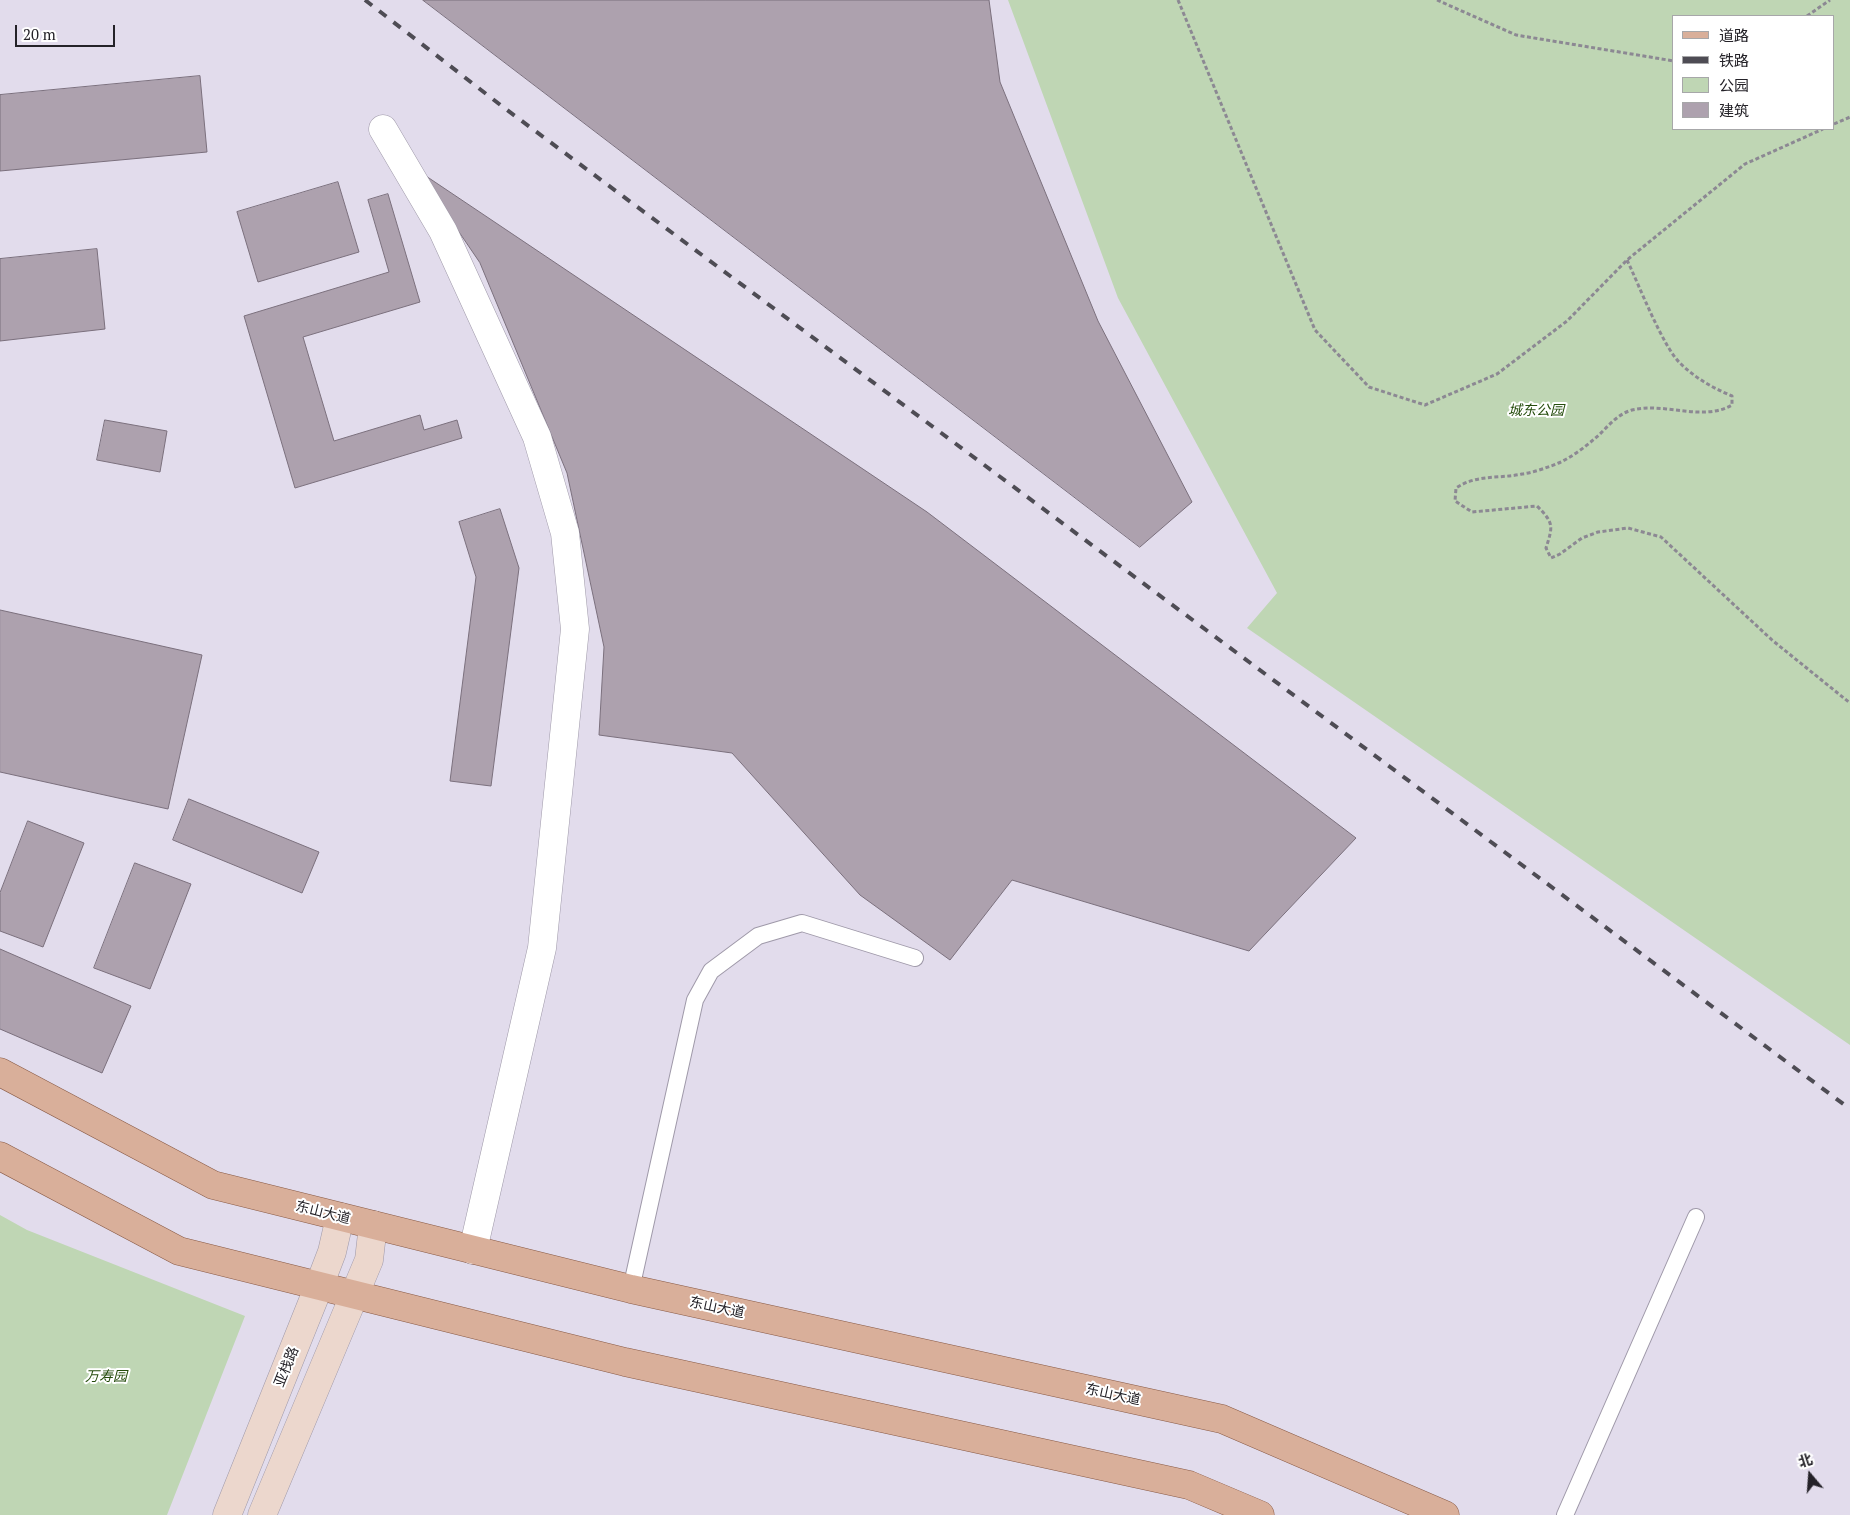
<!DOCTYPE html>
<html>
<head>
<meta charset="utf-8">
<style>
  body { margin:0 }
  #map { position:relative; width:1850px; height:1515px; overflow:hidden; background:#e2dcec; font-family:"PT Serif","Noto Sans SC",serif }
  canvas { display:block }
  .legend { position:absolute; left:1672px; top:15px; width:162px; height:115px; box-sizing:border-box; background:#fff; border:1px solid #a7a7a9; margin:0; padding:6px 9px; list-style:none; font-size:15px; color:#242228 }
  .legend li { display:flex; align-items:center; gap:10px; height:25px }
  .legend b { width:25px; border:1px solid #a7a7a9 }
  .north { position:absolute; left:1785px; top:1450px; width:50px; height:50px; -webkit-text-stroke:4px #fff; paint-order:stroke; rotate:342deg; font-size:14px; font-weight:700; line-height:20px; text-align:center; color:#242228 }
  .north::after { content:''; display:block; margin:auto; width:18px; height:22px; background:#242228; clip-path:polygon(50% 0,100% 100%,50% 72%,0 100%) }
  .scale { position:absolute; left:15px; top:25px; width:100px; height:22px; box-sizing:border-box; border:2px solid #242228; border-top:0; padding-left:6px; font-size:15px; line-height:18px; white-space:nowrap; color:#242228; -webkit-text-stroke:4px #fff; paint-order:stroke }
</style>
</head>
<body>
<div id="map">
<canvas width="1850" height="1515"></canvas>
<ul class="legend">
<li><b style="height:6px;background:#d9af9a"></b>道路</li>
<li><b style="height:6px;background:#4e4c54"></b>铁路</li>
<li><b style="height:14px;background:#bfd6b4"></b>公园</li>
<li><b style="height:14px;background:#ada1ae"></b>建筑</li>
</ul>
<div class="north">北</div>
<div class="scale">20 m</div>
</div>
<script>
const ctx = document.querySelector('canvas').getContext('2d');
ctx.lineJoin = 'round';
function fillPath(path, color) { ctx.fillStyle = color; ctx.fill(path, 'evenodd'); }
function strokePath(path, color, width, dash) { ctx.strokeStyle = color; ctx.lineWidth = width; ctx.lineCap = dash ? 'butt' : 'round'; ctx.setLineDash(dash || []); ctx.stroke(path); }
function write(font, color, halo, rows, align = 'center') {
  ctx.font = font + ' "PT Serif","Noto Sans SC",serif'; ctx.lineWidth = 4; ctx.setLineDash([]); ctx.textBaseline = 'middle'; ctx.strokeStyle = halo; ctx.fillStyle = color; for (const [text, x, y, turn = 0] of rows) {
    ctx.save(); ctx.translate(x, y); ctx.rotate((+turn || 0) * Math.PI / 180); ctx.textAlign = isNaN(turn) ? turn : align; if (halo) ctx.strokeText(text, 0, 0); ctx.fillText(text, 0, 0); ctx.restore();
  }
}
fillPath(new Path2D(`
  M1008,0H1850V1045L1247,628L1277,593L1118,298ZM1674,16H1834V129H1674Z
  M0,1215L27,1230L245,1316L167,1515H0Z`), '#bfd6b4');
const building = new Path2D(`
  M423,0H989L1000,82L1098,321L1192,502L1140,547Z
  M200,76L207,152L0,171V95Z
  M417,170L927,512L1356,838L1249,951L1012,880L950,960L860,895L732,753L599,735L604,647L567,473L480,263Z
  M338,182L359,252L258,282L237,212Z
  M388,194L420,302L303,337L334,441L420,415L424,430L457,420L462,438L295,488L244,316L389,272L368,200Z
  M97,249L105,329L0,341V259Z
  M105,420L167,431L160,472L97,460Z
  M500,509L519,568L491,786L450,781L476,577L459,522Z
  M0,610L202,655L168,809L0,772Z
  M189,799L319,852L302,893L173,840Z
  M28,821L84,843L43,947L0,931V893Z
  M135,863L191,884L150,989L94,968Z
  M0,949L131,1006L102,1073L0,1029Z`);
fillPath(building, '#ada1ae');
strokePath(building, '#7b707d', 1);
const service = new Path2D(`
  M631,1289L695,1000L711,971L758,936L802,923L915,958
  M1565,1515L1696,1217`);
const minor = new Path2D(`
  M383,129L443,231L537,437L565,533L575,629L542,948L473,1250`);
const secondary = new Path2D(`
  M227,1515L319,1286L332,1252L340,1217
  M262,1515L369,1260L373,1225`);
const primary = new Path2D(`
  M0,1072L213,1185L631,1289L1222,1419L1445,1515
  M0,1156L179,1251L625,1362L1189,1485L1260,1515`);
strokePath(service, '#9f99a9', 18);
strokePath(minor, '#9f99a9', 29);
strokePath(secondary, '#9f99a9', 29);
strokePath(primary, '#895b47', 29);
strokePath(new Path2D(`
  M1178,0L1315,330L1369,387L1425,405L1497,374L1567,321L1627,260L1745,164L1823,129
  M1437,0L1516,35L1674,61
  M1807,16L1830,0
  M1834,124L1850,117
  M1627,260C1639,285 1663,347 1680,363C1695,378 1713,388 1732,396V405C1703,422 1666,402 1632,410C1618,414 1609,425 1599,435C1585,447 1569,460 1551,466C1542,469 1532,473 1522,474C1499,479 1477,474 1456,488L1455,501L1472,512L1537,506C1554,523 1553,526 1546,548L1551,558L1560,554L1582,538L1598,532L1628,528L1661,537L1772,640L1850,703`), '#8c8893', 3, [4, 2.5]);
strokePath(service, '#fff', 16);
strokePath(minor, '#fff', 28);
strokePath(secondary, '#ecd7cd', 28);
strokePath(primary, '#d9af9a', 28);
strokePath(new Path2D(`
  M365,0L503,107L1850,1109`), '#4e4c54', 4, [9, 9]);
write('italic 14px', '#254c0c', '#fff', [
  ["城东公园",1536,411],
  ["万寿园",106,1377]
]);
write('14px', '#242228', '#fff', [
  ["东山大道",323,1213,14],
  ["东山大道",717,1308,12],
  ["亚栈路",287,1367,-68],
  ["东山大道",1113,1395,12]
]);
</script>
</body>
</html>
